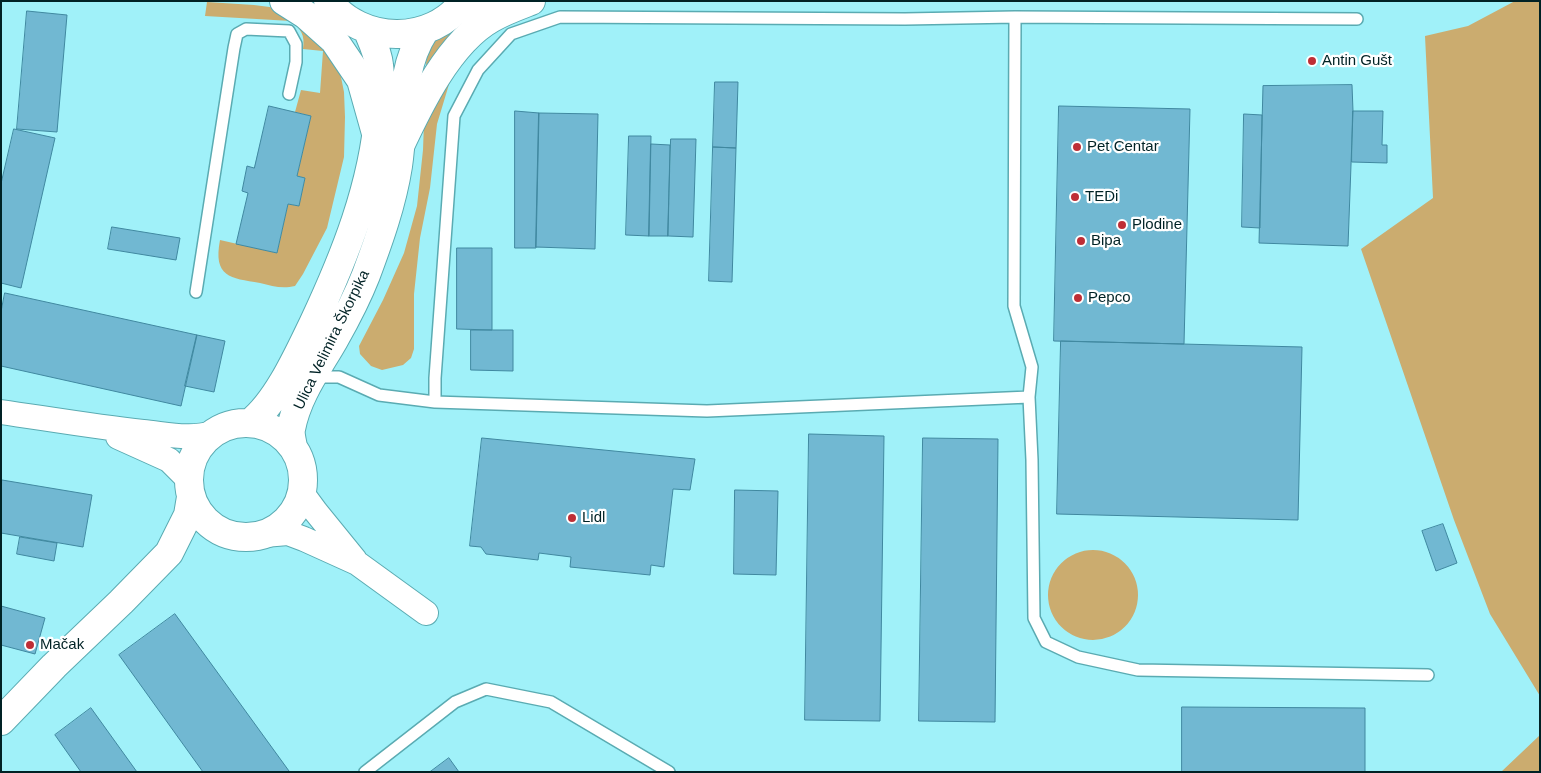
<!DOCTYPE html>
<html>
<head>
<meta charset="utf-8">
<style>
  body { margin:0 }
  #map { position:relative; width:1541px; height:773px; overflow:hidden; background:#a0f1f9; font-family:Arial,sans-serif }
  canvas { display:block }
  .frame { position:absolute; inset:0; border:2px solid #002225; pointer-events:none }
</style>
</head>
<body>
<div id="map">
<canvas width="1541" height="773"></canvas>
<div class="frame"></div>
</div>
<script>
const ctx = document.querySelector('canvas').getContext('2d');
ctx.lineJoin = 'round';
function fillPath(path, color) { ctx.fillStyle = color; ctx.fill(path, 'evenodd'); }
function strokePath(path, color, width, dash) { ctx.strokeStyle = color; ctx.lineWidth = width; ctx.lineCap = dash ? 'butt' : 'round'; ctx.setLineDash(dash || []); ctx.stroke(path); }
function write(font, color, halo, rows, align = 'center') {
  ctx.font = font + ' Arial,sans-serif'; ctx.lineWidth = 4.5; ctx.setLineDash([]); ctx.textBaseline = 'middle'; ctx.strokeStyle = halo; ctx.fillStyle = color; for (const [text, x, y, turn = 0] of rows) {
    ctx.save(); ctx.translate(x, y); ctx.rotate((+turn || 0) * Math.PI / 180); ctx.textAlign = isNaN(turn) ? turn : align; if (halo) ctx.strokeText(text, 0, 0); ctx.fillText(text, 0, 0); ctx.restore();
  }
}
fillPath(new Path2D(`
  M1515,1H1540V696L1490,614L1454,520L1361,249L1433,198L1425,36L1468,26Z
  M207,2L254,5L285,9L338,62L344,92L345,117L344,157L327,228L303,274L295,286C282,289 272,286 260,283C230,278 213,277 220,240L277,253L288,204L299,206L305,178L297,176L311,116L295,112L301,90L320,93L323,51L303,49C305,35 301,29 291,21L205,16Z
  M433,14L471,50L450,81L437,124L430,188L420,238L414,294V349L411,358L403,365L382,370L371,366L360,354L359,346L383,300L404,253L417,206L423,150L427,40Z
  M1048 595a45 45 0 1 1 90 0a45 45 0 1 1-90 0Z
  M1540,735V772H1501Z`), '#cbac6f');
const building = new Path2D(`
  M27,11L67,15L57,132L17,129Z
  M715,82H738L736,148L713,147Z
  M1352,85L1353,111L1348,246L1259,243L1263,86Z
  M269,106L311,116L297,176L305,178L299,206L288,204L277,253L236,244L248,193L242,191L247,166L254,168Z
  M1059,106L1190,109L1184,344L1054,341Z
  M515,111L539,113L536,248H515Z
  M1353,111H1383L1382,145H1387V163L1352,162Z
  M539,113L598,114L595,249L536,247Z
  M1244,114L1262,115L1260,228L1242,227Z
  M14,129L55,138L21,288L1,283V184Z
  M629,136H651L649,236L626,235Z
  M671,139H696L693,237L668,236Z
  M651,144L670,145L668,236H649Z
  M713,147L736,148L732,282L709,281Z
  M112,227L180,238L176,260L108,249Z
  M457,248H492V330L457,329Z
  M5,293L197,335L181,406L1,366V312Z
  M471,330H513V371L471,370Z
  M197,335L225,341L214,392L185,386Z
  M1061,341L1302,347L1298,520L1057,514Z
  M809,434L884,436L880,721L805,720Z
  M482,438L695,459L690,490L673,489L664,567L651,565L650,575L570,567L571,557L539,553L538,560L486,554L481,547L470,546Z
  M923,438L998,439L995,722L919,721Z
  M2,480L92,495L83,547L1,533Z
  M735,490L778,491L776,575L734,574Z
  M1443,524L1457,563L1436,571L1422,531Z
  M20,537L57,543L54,561L17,554Z
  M1,606L45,618L35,654L1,645Z
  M175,614L289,771L287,772H203L119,655Z
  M1182,707L1365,708V772H1182Z
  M91,708L137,772H81L55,735Z
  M449,758L459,772H430Z`);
fillPath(building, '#71b8d2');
strokePath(building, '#4088a0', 1);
const lane = new Path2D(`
  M1015,17L1014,306L1032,367L1029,397L1032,460L1034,618L1046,642L1078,657L1138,670L1428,675
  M196,292L234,48L237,34L246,29L289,31L296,44V62L289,94
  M314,380L320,377H339L379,395L435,402L707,411L1029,397
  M435,402V378L454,116L478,70L511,34L560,17L905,19L1015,17L1357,19
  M365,772L455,702L486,689L551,702L669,772`);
const street = new Path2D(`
  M1,412C49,419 96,427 143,432C166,434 191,440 212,433
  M118,437L169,460L188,479
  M302,493L316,512L355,560
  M264,535L288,533L304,539L357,563L426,613`);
const secondary = new Path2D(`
  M328,1C362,44 431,46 464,1
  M189 480a57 57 0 1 1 114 0a57 57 0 1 1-114 0Z
  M250,423C277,402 298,355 313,324C345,256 373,186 379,111C380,96 381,80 379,65C378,53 372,41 367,29
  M293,447C292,441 290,434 291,429C297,396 318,368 334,340C346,319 357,298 366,275C379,240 392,204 398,166C405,120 398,71 425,30
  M1,721L54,666L121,602L169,553L188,515L191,497`);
const primary = new Path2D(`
  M284,1L306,15L334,40L361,80L377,137
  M459,9L493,1
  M399,148C419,105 449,42 492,18C504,11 518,6 531,1`);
strokePath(lane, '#5aabb2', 14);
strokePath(street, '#5aabb2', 26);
strokePath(secondary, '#5aabb2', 30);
strokePath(primary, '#5aabb2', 30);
strokePath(lane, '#fff', 11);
strokePath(street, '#fff', 24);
strokePath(secondary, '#fff', 28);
strokePath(primary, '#fff', 28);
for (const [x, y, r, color] of [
  [1312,61,5,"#be2e36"],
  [1077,147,5,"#be2e36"],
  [1075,197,5,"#be2e36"],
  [1122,225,5,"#be2e36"],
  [1081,241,5,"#be2e36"],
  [1078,298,5,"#be2e36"],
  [572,518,5,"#be2e36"],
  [30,645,5,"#be2e36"]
]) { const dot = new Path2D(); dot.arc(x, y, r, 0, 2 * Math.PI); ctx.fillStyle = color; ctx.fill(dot); strokePath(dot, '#fff', 2); }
write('15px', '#002225', '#fff', [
  ["Antin Gušt",1322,61],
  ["Pet Centar",1087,147],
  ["TEDi",1085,197],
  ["Plodine",1132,225],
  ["Bipa",1091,241],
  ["Pepco",1088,298],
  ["Lidl",582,518],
  ["Mačak",40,645]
], 'left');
write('15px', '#002225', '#fff', [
  ["Ulica Velimira Škorpika",332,340,-64]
]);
</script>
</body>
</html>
